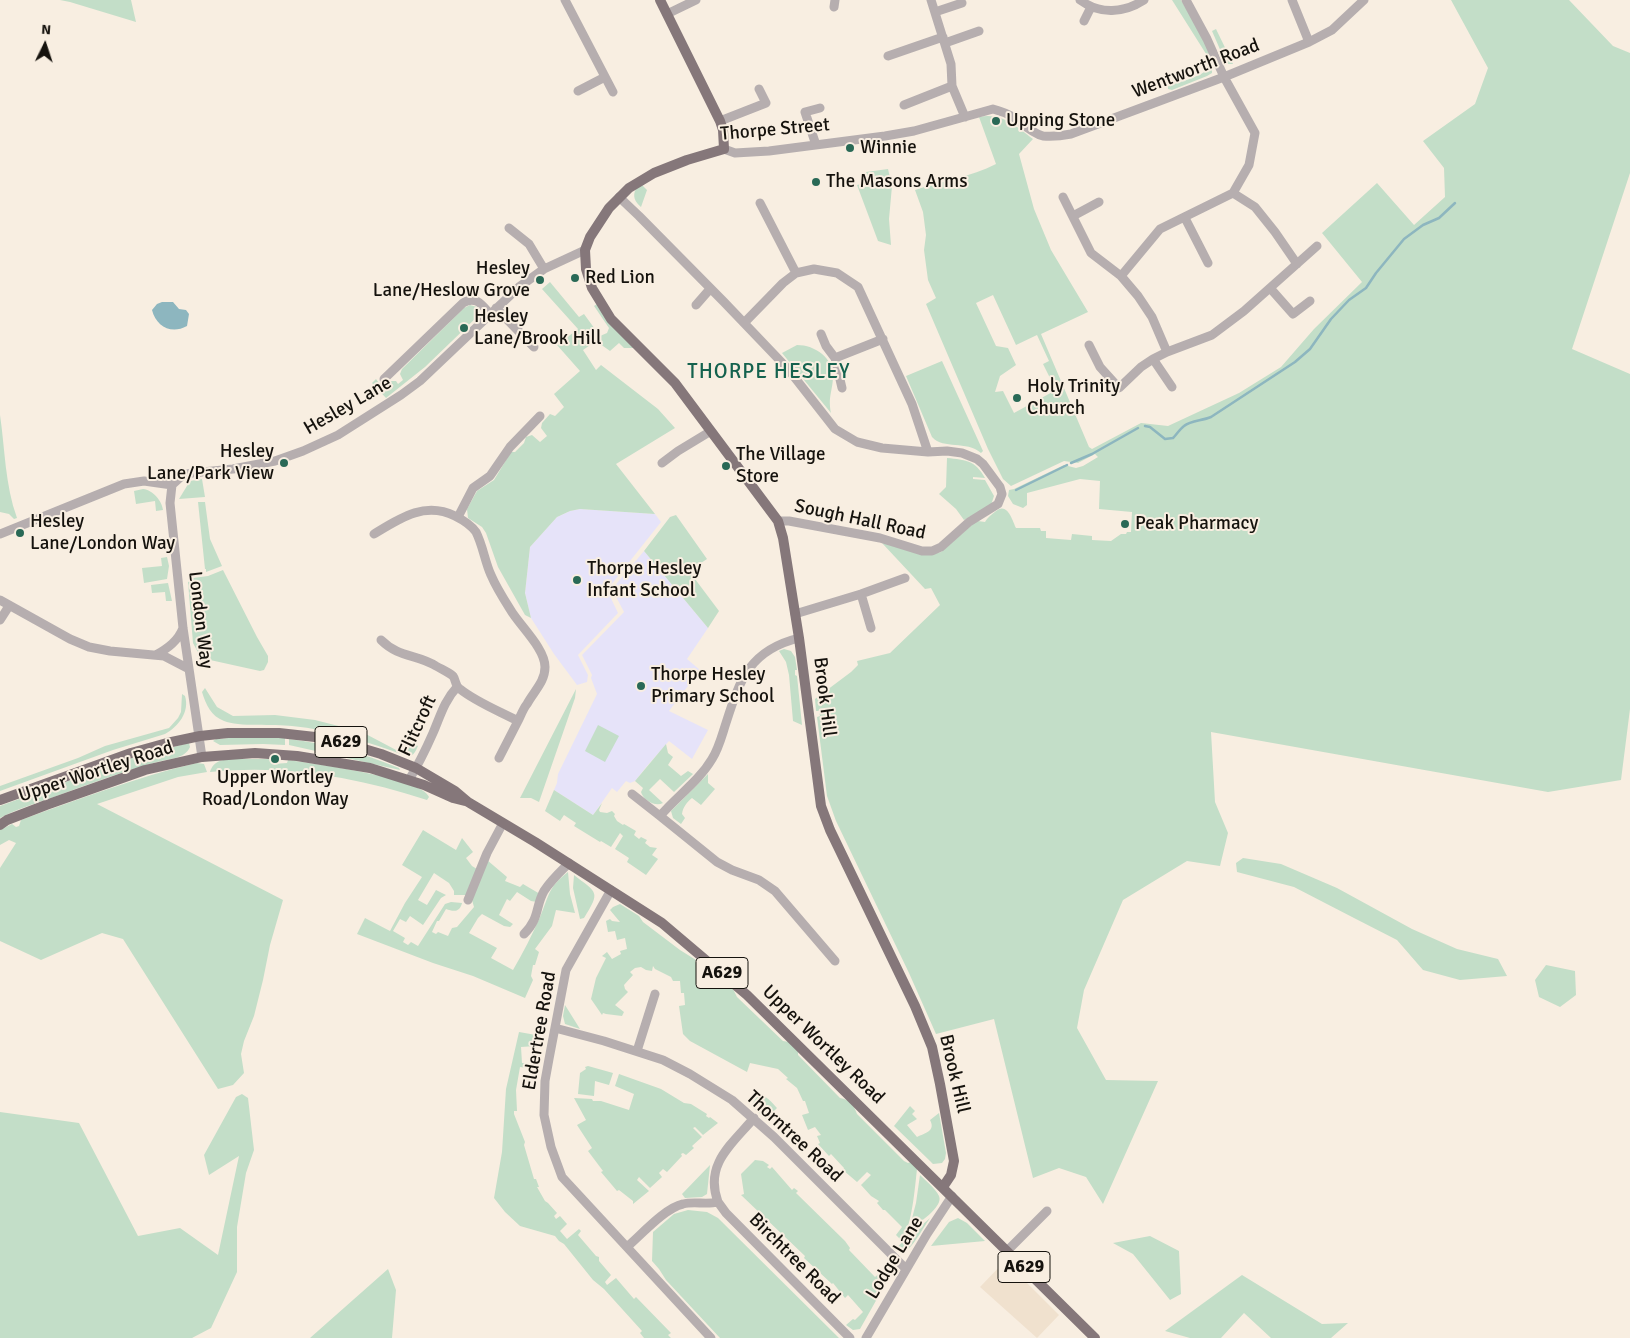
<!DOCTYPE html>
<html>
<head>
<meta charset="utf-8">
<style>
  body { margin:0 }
  #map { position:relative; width:1630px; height:1338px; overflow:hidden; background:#f8eee1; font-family:Signika,sans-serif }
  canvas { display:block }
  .north { position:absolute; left:20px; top:20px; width:50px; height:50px; -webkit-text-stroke:4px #f8eee1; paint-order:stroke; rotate:4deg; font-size:14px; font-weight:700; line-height:20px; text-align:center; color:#15120d }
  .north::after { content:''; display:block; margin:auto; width:18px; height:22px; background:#15120d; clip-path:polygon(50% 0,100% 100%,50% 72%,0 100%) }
</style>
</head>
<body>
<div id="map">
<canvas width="1630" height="1338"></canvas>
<div class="north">N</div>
</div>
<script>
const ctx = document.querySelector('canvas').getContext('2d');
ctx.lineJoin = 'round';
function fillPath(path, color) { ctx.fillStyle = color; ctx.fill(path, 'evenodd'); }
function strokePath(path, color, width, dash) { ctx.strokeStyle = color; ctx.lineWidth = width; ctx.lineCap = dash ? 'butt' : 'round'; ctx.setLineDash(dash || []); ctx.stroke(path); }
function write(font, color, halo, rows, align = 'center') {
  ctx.font = font + ' Signika,sans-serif'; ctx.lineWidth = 4; ctx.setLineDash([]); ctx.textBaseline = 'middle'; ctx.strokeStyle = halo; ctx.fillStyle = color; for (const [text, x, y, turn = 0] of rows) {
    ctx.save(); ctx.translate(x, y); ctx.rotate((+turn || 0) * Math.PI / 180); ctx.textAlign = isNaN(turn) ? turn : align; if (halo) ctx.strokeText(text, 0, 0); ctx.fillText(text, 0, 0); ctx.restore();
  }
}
fillPath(new Path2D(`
  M1005,1261L1059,1315L1037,1338L980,1287Z`), '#f0e1ce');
fillPath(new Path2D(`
  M580,509L655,514L661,522L607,590L618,613L578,655L588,675L587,682L577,685L554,654L531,618L525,593L530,547L557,517L570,511Z
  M644,551L708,628L687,659L700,670L669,711L708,730L692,759L669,741L647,766L635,781L630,783L626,781L617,792L612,788L593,815L554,790L557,783L558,774L597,694L591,678L592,675L582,655L624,612L612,589Z`), '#e6e3f9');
fillPath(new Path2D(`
  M60,0H131L136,22L70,2Z
  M1172,0H1181C1192,19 1214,51 1212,73L1207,76L1172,90L1168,89V86C1176,83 1209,75 1210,65C1210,64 1208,59 1208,57Z
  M1451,0H1569L1613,46L1630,53V173L1572,349L1630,374V709L1621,780L1548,792L1211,732L1215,802L1228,833L1220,866L1187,861L1123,900L1084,990L1077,1028L1106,1080L1158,1081L1103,1204L1086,1177L1059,1168L1033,1178L994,1019L936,1034L909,973L836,821L827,796L817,717L820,716L819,711H816L815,699L851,672L858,665L857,661L890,653L940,605L931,588L925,589L882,543L932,554L941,552L974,523L978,521L985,522C988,517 991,515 996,511C1007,502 1012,519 1016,528H1040L1041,531H1046V538L1071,540L1072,534L1092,536V540L1111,541L1121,534H1126L1127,532H1131L1132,512L1099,509L1100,481L1080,479L1027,493V505L1023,508L1013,504L1008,496L1009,490L1014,489L1064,465L1076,468L1083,466L1098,457L1095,454L1078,463L1064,461L1011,486L1003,479L988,449L926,304L936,298L928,280L924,250L926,235L923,212L915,190C942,181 971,177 996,164L979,117C1001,112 1016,126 1033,139L1019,154L1034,209L1051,250L1088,312L1041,334L1089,447L1092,449L1141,423L1168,426L1239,393L1281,367L1314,329L1362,282L1322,233L1377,183L1414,225L1445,197L1444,168L1423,141L1475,104L1488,68ZM993,295L1016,345L1037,335L1049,361L1043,364L1056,390L1014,413L1003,391L995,392L1000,376L1016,365L1008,348L996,346L976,303Z
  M1216,29L1233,64H1228L1225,61L1212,31Z
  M888,169L892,186L889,219L891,245L878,241L857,185L870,182L866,172Z
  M642,185L647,190L641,207C635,202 632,196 636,189Z
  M550,282L579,317L584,314L600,336L607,333L609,328L594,306L597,304L634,348H624L619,343L610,351L596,341L583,350L596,370L601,365L658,409L675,428L616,464L655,514L580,509L570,511L557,517L530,547L525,593L531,618L525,615L498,567L486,533L482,527L468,518L467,509L477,491L494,480L511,452H515L524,443L526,437L532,435L540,442L547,436L541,428L542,423L550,414L555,416L564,407L554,394L580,371L557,345L578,329L542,289Z
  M470,305L477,307L480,311L479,315L425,367L386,398L372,383L376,379L381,386L390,381H396L398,384L403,380L400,374L402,369L464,308Z
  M797,345C815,345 834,358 833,378C832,393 828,397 831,413L782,353Z
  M942,361L983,451L981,453C966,440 944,450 932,437L906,376Z
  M0,415C5,449 5,485 17,518L14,519L9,514L0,512Z
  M947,458C966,460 975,460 985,478L973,477V479L985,480L994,496L991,505L964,520L956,509L939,494L946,487Z
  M202,479L205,497L179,499L190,481Z
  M143,489C153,490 162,501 163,510L156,511L155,501L136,504L134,491Z
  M198,502H205L210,539L222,566L206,572V569H205Z
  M676,515L707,559L689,571L719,611L708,628L644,551L670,517Z
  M167,557L169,566L167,579L144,583L142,568L162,566L161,558Z
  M223,570L257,637L268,656V662L264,670L260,671L201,658L193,643L188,582L193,578L208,576Z
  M168,583L172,601H166L165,592L152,593L151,585Z
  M784,649L791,651L795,657L797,670H795V675L797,676L802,725L793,721L789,675L786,662L779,651Z
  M205,688L217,707L233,716L275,715L315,720L362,732L398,751L405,739L418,746C415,752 414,757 406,756C369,742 332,730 292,726C275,724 238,727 224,721C211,716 206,705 202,692Z
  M576,689L575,698L539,802L531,798H520Z
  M182,694L185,696C190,712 178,727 165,734L113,750L0,791V786L78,758L105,746L169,728L178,718L181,712Z
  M598,725L619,736L605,762L585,751Z
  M241,737L285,738V745L263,744L220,745L213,741L216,739Z
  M289,739C327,744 363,753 399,768L400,770L289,745Z
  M189,743L190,747C185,759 168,759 157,762C122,772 88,784 54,797C36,803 17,809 0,818V806L134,757Z
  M666,744L668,753L673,757L668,765L681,776L688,771L693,774L674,792L660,779L649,790L663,803C655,807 643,800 641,792L643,788L635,781Z
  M243,759H272L271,762L273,764L287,763L288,760C310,763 423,778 429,797L427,800C357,777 284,764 210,772C214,757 231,759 243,759Z
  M197,763L204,764L207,772L178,777L97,804L283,900L270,945L263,980L254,1016L244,1041L241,1054L244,1073L233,1085L218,1089L123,939L102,933L41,960L0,941V868L16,843L9,840L0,845V830L12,824L16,827L19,826L21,820C79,799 137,777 197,763Z
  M708,774V783L715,789L701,805L692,798C687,802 683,807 682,814L685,818L681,824L673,818L671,811Z
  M554,790L593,815L602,803L599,810L600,812L607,813L612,811L615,814L614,816L617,821L623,825L624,824L636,831L634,835L639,839L641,837L647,840L645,843L650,847L657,848L652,855L658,859L646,875L627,862L629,858L615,849L623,836L620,833L611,847L601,841L600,842L574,826L576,823L564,815L560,821L545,811Z
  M423,830L456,850L462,838L473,852L466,858L472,866L477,869L467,895H454V891L449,883L434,873L418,900L427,905L436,890L446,895L441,898L423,925L410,916L406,922L400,919L393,931L405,938L403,942L408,945L411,942L418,946L445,904L451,902L462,903C460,912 454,912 446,909L439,921H437L432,932L436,934L438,932L448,936L452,928L457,927L474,907L472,900L487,860L507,877L505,881L520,887L523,884L540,894L537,902L531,901L517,892L510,901L507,899L499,915L513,924L510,927L504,926L482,914L478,918L469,933L497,948L491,958L513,970C523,953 532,935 540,917C549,896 548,887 568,872L570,894L575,913L556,910L552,926L535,949L539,952L535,965H533L531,976L533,980L525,998L473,976L433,963L357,934L365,918L390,931L405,903L422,877L402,865Z
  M1243,858L1281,864L1337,888L1412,929L1457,949L1498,959L1507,976L1460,980L1423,970L1397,940L1354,918L1294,887L1237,872L1236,863Z
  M574,875C597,893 601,891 584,918L580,919L573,888Z
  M620,904L639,916L643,922L680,950L696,960L695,962L700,966L703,963L733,989L737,997L783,1041L789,1042L798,1051V1055L840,1098C850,1100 853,1104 857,1114L904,1161L908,1163L911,1162L917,1169C915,1186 912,1229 901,1240L896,1235L902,1227L885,1210H883L877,1203L879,1201L871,1196L861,1185L871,1175L867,1172L857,1182L843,1170L844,1168L831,1154L829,1156L818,1144L820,1143L817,1136L821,1135L815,1127L808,1130L802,1115L809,1113L805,1101H803L797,1088L786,1079L788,1078L778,1069L750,1063L747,1072L690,1041L683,1034L679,1006L685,1005L684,993H681L680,981H673L671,977L655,969L653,966L652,971L646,970L641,967L635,968L630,972L633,975L624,985L625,989L628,992L615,1005L624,1012L622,1016L606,1014L603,1013L602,1015L591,999L596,978L606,958L602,956L607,952L612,959L621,954L620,951L627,949L625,938L617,940L615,931L608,932L606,921L610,919L612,921L620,922L610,910L613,907Z
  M1546,965L1575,971L1576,995L1560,1007L1539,997L1535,980Z
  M565,1005L580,1029L565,1024L563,1016Z
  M519,1032L536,1035L535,1046L521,1047L522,1063H528V1068L520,1067L516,1090L517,1111H514V1114L525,1142L524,1145L534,1179H536L539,1187H537L545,1201L548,1203L557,1213L554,1216L556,1219L560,1216L567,1224L560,1231L567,1239L579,1229L581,1231L578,1235L596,1256L599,1257V1261L611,1275L605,1282L607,1285L616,1278L634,1299L636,1297L671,1333L668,1335L671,1338H644L640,1333L642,1331L604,1289L593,1280L564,1244L559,1241L555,1236L520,1226L505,1212L494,1198L502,1152L506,1089Z
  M588,1066L613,1073L609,1085L595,1081L594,1096L578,1094L580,1073L586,1069L585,1067Z
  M619,1074L661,1089L684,1103L691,1104L707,1114L706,1116L709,1118L710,1117L718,1123L703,1135L695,1127L693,1128L702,1137L692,1146L694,1148L686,1155L683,1153L681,1154L682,1156L667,1172L663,1169L659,1173L662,1177L650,1188L639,1177L637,1180L649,1191L633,1204V1201L619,1190L617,1191L601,1172L603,1171L588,1151L592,1148L577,1125L586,1120L574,1098L592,1099L593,1101H601L629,1110L634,1094L615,1086Z
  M242,1094L248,1098L254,1150L246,1173L237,1227V1272L211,1328L192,1338H0V1112L79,1123L138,1236L180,1228L218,1255L239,1156L209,1175L204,1155L236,1097Z
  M758,1095C765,1094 772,1102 777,1108L766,1119L751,1106Z
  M910,1106L915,1111L912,1114L917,1119L907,1125L917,1137C925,1133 936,1131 930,1120L939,1113L946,1153L945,1159L942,1163L933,1164L930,1161L894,1126Z
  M755,1160L763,1161L769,1165L767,1167L770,1169L772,1167L792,1190L794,1188L798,1191L796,1193L845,1241L850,1248L849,1250L875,1277L883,1270L885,1271L892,1262L893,1267L891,1274L860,1329L853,1330L846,1325L853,1319L855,1320L863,1312L848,1295L845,1298L833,1283L832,1284L804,1258L805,1256L741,1195L744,1194L741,1174Z
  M710,1165L707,1194L702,1197L685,1198L682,1194Z
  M920,1175C926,1181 935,1188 939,1196C944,1207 917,1224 909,1230L916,1203Z
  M688,1210L707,1212L718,1218L839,1338H720L666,1280L659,1269L652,1261L653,1232L674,1214Z
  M930,1218C925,1225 914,1245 908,1249C904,1251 900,1250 896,1248Z
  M958,1218L967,1223L985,1241L931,1246L949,1222Z
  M1150,1236L1179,1251L1181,1294L1170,1300L1133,1254L1113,1243Z
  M388,1269L396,1290L392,1338H310Z
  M1242,1275L1322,1324L1348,1323L1331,1338H1271L1244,1313L1221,1338H1190L1165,1331Z`), '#c3dec8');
fillPath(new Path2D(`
  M162,302H173L179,309L186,310L189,314L187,326C171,335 156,326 152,310L157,304Z`), '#8db6bf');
strokePath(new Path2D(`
  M1145,426L1150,427L1165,439L1173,438C1176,435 1180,429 1184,426C1191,420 1202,421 1211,417L1295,362L1310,349L1331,319L1349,300L1366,288L1376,273L1404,239L1423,225L1439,218L1455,203
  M1071,463L1092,454L1138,428
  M1016,490L1067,465`), '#8db6bf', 2.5);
strokePath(new Path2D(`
  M565,0L613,92
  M931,0L951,64L952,86L965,117
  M1080,0C1100,15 1124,13 1144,0
  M1292,0L1309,42
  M834,7L835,0
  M935,12L962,3
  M667,14L696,0
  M1084,21L1091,7
  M945,43L979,31
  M888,56L943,37
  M578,91L605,77
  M904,105L952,86
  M720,121L766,103L759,89
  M816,145L805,112L820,108
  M724,149L735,153L769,151L885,136L914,131L993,109C1001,111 1008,114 1015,118C1024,125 1032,133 1043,136C1052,137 1061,136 1071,134L1224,77L1309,42L1332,30L1364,0
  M1233,193L1255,207L1275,232L1297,264
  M619,197L639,216L724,302L788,369L835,429L857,442L882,448L928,452L947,451L962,453L977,459L983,464L1000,487L1002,494L998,504L969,522L941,547L932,551H922L880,538L789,521H778
  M1063,197L1091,253L1121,276L1138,296L1152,317L1167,352
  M760,203L796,273
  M1073,216L1099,202
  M1185,218L1208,263
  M509,228L529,244L544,269
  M1121,276L1160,229L1233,193L1249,165L1255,133L1224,77L1207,39L1186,0
  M1270,288L1293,314L1310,301
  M696,305L710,289
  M496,308L534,347
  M744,323L783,283L796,273L814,269L837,273L858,287L912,404L928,452
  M821,334L826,346L835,358L883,339
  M1089,345L1100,367L1119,388L1141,367L1153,359L1167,352L1212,335L1244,311L1317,246
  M835,358L842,388
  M1153,359L1172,387
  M384,379L463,303C476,295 482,305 490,314
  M662,463L678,451L711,431
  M458,517L473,488L490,476L510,447L540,416
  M0,534L124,484L144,481L172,485
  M374,534C400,518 425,501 455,516C463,520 471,525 476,532C483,546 485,562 491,575C496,587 503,598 510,609C519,625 545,648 545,667C545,682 534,691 527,704C523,709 521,715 518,721C499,711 476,702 460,689C455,686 456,680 453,676C448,672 441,669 436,666C417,654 399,658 381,640
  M861,594L871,628
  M0,600L70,639L89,647L110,651L164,656L189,669
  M795,614L861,594L905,578
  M0,620L9,606
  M799,638C750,650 740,679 726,723C722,735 719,748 712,759C699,781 677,796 660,816L717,862L732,870L759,880L775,891L835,961
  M156,655C168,648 178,641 183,628
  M202,757L183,628L170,503L172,485L183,475L192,473L233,469L275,461L303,451L338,435L401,395L420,381L519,287L544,269L585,250
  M499,758L518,721
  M409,780C418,765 426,749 433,733C440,717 444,701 457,687
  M632,794L660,816
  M611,890L566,970L549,1059L545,1081L544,1115L551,1147L562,1177L711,1338
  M468,900L487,853L503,823
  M524,934C540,918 535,907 544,891C551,880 560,872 569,863
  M555,1028L604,1041L663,1060L690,1074L732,1100L774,1137L906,1269
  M637,1051L655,994
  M718,1202L726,1213L850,1338
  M628,1246C642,1234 665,1208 683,1204C694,1201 706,1205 718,1202C704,1164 732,1144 754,1118
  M1007,1251L1047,1211
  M866,1338L927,1234L952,1196`), '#b6aeaf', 9);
strokePath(new Path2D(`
  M660,0L720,121L723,130L724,149L687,160L654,173L629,188L609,208L590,237L585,250L586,269L592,288L611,319L675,383L778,521L783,538L799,638L821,806L830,830L915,1006L932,1047L940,1084L954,1161L951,1175L943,1187
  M0,800L131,753L167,743L200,736L228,733H279L324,738L351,745L381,754L416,768L455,791L468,802L535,842L662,923L747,995L1095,1338
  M0,825L7,820L46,805L145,770L202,757L255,753L297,756L370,768L424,785L453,798L465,801`), '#85777a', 10);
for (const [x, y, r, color] of [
  [996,121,5,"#296956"],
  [850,148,5,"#296956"],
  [816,182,5,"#296956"],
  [575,278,5,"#296956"],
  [540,280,5,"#296956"],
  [464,328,5,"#296956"],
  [1017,398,5,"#296956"],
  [284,463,5,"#296956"],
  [726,466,5,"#296956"],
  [1125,524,5,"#296956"],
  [20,533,5,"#296956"],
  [577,580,5,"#296956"],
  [641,686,5,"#296956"],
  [275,759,5,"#296956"]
]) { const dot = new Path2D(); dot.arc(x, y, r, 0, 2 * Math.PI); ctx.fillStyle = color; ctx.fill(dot); strokePath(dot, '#f8eee1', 2); }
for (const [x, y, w] of [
  [341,742,52],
  [722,973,52],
  [1024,1267,52]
]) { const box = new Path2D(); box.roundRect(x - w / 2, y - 15.5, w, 31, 4); ctx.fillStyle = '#f8eee1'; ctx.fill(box); strokePath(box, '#15120d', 1); }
write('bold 18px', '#15120d', null, [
  ["A629",341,742],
  ["A629",722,973],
  ["A629",1024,1267]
]);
write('19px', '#15120d', '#f8eee1', [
  ["Wentworth Road",1196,69,-21],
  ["Thorpe Street",775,130,-5],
  ["Hesley Lane",348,406,-30],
  ["Sough Hall Road",860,520,12],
  ["London Way",200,620,83],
  ["Brook Hill",824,697,83],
  ["Flitcroft",418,726,-65],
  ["Upper Wortley Road",96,772,-18],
  ["Eldertree Road",540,1031,-80],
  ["Upper Wortley Road",823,1045,44],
  ["Brook Hill",954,1074,77],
  ["Thorntree Road",794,1137,43],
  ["Lodge Lane",895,1258,-59],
  ["Birchtree Road",794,1259,45]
]);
write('19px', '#15120d', '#f8eee1', [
  ["Upping Stone",1006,121],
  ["Winnie",860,148],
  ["The Masons Arms",826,182],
  ["Hesley",530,269,"right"],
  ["Lane/Heslow Grove",530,291,"right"],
  ["Red Lion",585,278],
  ["Hesley",474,317],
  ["Lane/Brook Hill",474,339],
  ["Holy Trinity",1027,387],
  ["Church",1027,409],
  ["Hesley",274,452,"right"],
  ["Lane/Park View",274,474,"right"],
  ["The Village",736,455],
  ["Store",736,477],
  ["Hesley",30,522],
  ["Lane/London Way",30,544],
  ["Peak Pharmacy",1135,524],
  ["Thorpe Hesley",587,569],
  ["Infant School",587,591],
  ["Thorpe Hesley",651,675],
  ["Primary School",651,697],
  ["Upper Wortley",275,778,"center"],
  ["Road/London Way",275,800,"center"]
], 'left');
ctx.letterSpacing = '1px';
write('21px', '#14624e', '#f8eee1', [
  ["THORPE HESLEY",769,372]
]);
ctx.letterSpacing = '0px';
</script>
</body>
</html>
